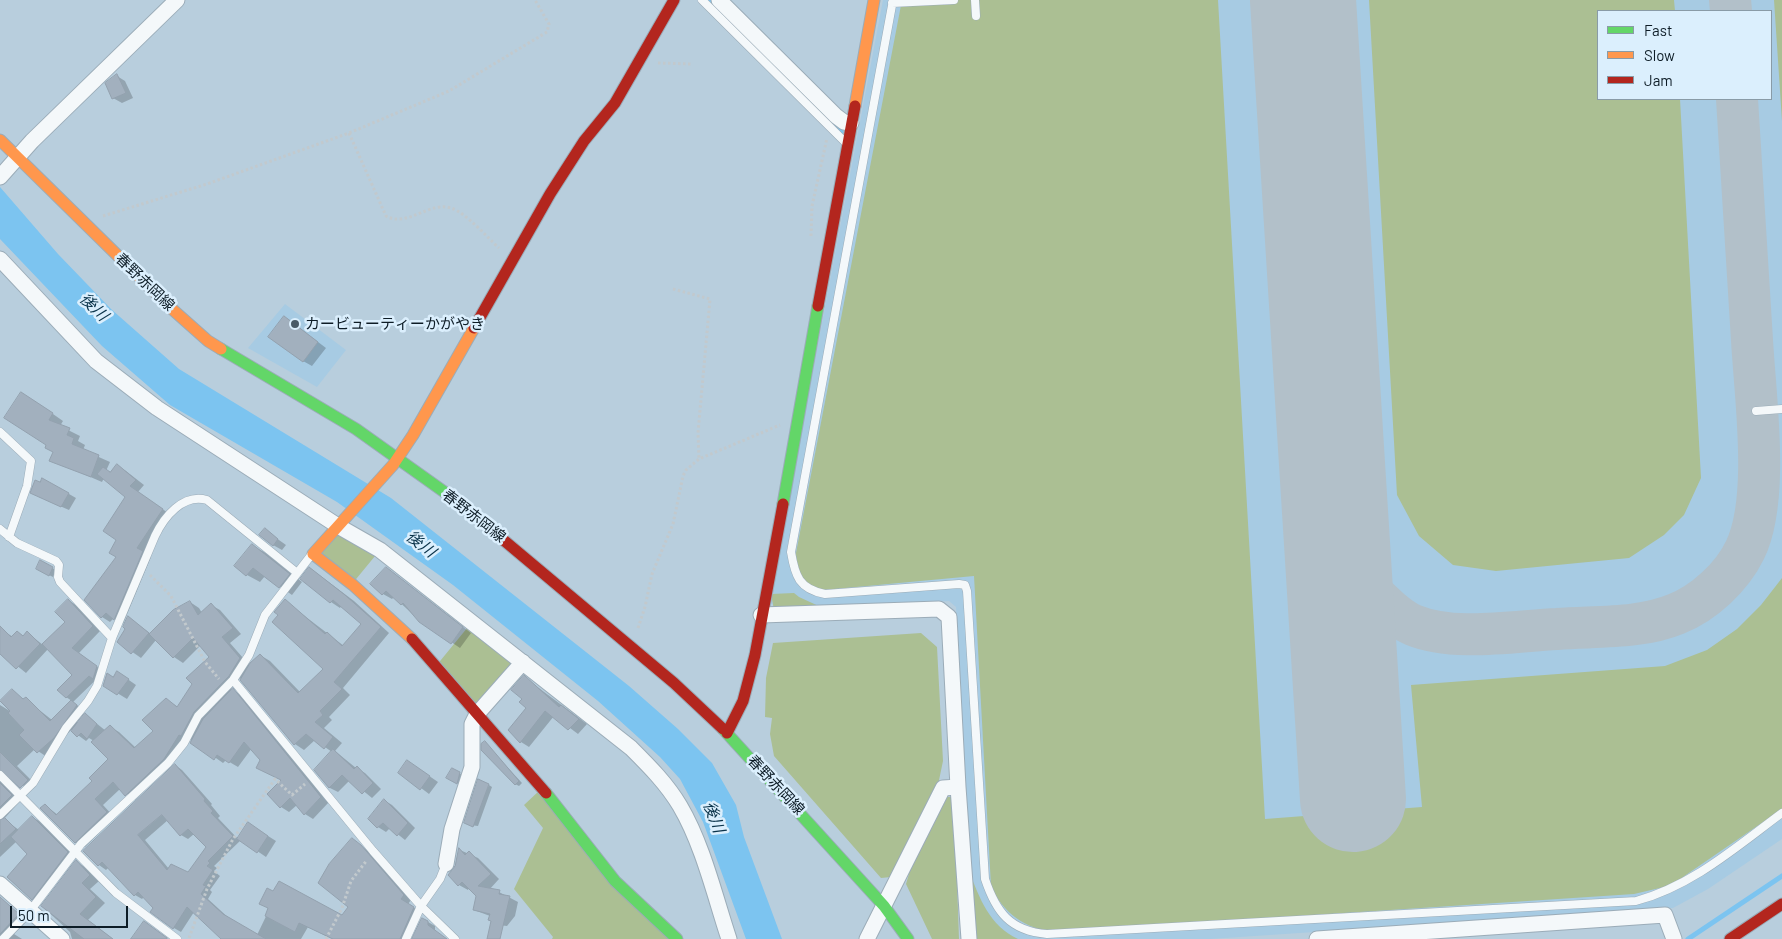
<!DOCTYPE html>
<html>
<head>
<meta charset="utf-8">
<style>
  body { margin:0 }
  #map { position:relative; width:1782px; height:939px; overflow:hidden; background:#b8cedd; font-family:Barlow,sans-serif }
  canvas { display:block }
  .legend { position:absolute; left:1597px; top:10px; width:175px; height:90px; box-sizing:border-box; background:#dbeffd; border:1px solid #899ba7; margin:0; padding:6px 9px; list-style:none; font-size:15px; color:#0d1c26 }
  .legend li { display:flex; align-items:center; gap:10px; height:25px }
  .legend b { width:25px; border:1px solid #899ba7 }
  .scale { position:absolute; left:10px; top:906px; width:118px; height:22px; box-sizing:border-box; border:2px solid #0d1c26; border-top:0; padding-left:6px; font-size:15px; line-height:18px; white-space:nowrap; color:#0d1c26; -webkit-text-stroke:4px #dbeffd; paint-order:stroke }
</style>
</head>
<body>
<div id="map">
<canvas width="1782" height="939"></canvas>
<ul class="legend">
<li><b style="height:6px;background:#63d668"></b>Fast</li>
<li><b style="height:6px;background:#ff974d"></b>Slow</li>
<li><b style="height:6px;background:#b3261e"></b>Jam</li>
</ul>
<div class="scale">50 m</div>
</div>
<script>
const ctx = document.querySelector('canvas').getContext('2d');
ctx.lineJoin = 'round';
function fillPath(path, color) { ctx.fillStyle = color; ctx.fill(path, 'evenodd'); }
function strokePath(path, color, width, dash) { ctx.strokeStyle = color; ctx.lineWidth = width; ctx.lineCap = dash ? 'butt' : 'round'; ctx.setLineDash(dash || []); ctx.stroke(path); }
function write(font, color, halo, rows, align = 'center') {
  ctx.font = font + ' Barlow,"Noto Sans JP",sans-serif'; ctx.lineWidth = 5; ctx.setLineDash([]); ctx.textBaseline = 'middle'; ctx.strokeStyle = halo; ctx.fillStyle = color; for (const [text, x, y, turn = 0] of rows) {
    ctx.save(); ctx.translate(x, y); ctx.rotate((+turn || 0) * Math.PI / 180); ctx.textAlign = isNaN(turn) ? turn : align; if (halo) ctx.strokeText(text, 0, 0); ctx.fillText(text, 0, 0); ctx.restore();
  }
}
fillPath(new Path2D(`
  M883,0H1782V839L1708,889L1673,908L1210,939H974L956,607L949,601L823,608L769,604ZM1598,11H1771V99H1598Z
  M285,304L346,350L317,387L248,348Z`), '#a7cbe3');
fillPath(new Path2D(`
  M902,0H1218L1265,819L1422,807L1411,685L1665,666L1707,650L1737,629L1761,605L1782,578V809L1680,879L1664,887L1634,894L1055,932C1025,929 1003,913 991,886L974,576L824,590C802,586 797,575 796,553Z
  M1369,0H1674L1675,11H1598V99H1680L1701,478L1684,515L1664,535L1629,558L1496,571L1453,565L1419,536L1397,495Z
  M1774,0H1782V121Z
  M338,526L380,550L352,584L313,554Z
  M794,593L799,597L823,608L774,610L771,594Z
  M472,622L523,662L477,714L436,666Z
  M921,633L937,647L943,761L938,785L891,877L881,878L774,756L770,734L772,718L765,717L766,678L773,643Z
  M540,790L671,939H552L553,937L514,889L543,828L524,805Z
  M943,797H954L959,939H932L906,884L913,860Z
  M969,871C980,899 989,925 1018,939H974Z`), '#abbf93');
fillPath(new Path2D(`
  M0,187L58,254L111,309L179,369L391,498L629,686L678,729L712,763L736,805L744,837L782,939H746L703,822L680,779L660,757L598,701L453,585L337,502L170,405L102,346L0,239Z`), '#7cc4f0');
fillPath(new Path2D(`
  M117,76L125,81L133,98L122,103L113,98Z
  M293,323L326,348L312,366L303,361Z
  M33,400L63,421L60,426L80,436L78,441L85,445L83,450L110,462L106,471L111,473L117,466L126,471L144,485L138,492L171,515L145,554L151,557L123,624L114,618L110,622L102,617L118,557L126,497L104,478L102,482L51,460L54,452L47,445Z
  M43,479L76,498L69,510L39,497Z
  M265,530L286,545L282,550L273,545Z
  M253,546L266,553L302,582L292,595L265,576L260,582L247,575Z
  M41,562L56,570L53,577L37,569Z
  M310,568L354,601L389,633L343,688L350,695L329,717L332,720L324,728L342,743L335,751L356,768L365,773L381,789L372,798L350,780L338,792L330,788L315,770L332,752L315,740L304,750L295,744L240,678L231,689L241,695L329,802L313,819L305,814L297,805L289,812L281,807L282,780L252,748L238,767L226,760L223,763L189,739L176,759L135,800L120,789L103,805L115,818L85,847L75,842L45,805L58,815L94,781L110,759L94,741L89,738L86,741L71,730L47,757L35,749L17,766L36,785L30,791L10,775L4,776V785L20,801L4,819L19,830L32,817L41,822L75,857L41,903L32,899L29,854L17,841L0,857V705L23,719L33,705L52,720L72,701L66,697L74,675L48,649L26,673L0,652V636L4,631L13,637L17,632L24,636L28,633L43,645L67,622L68,600L76,605L100,631L79,653L104,672L73,702L85,711L77,722L79,723L86,715L106,731L110,727L119,732L136,748L155,731L166,699L178,707L211,657L201,645L183,663L174,657L156,640L141,658L118,642L127,629L128,617L151,634L190,602L199,608L202,613L211,605L220,610L241,634L230,643L250,666L260,655L270,661L301,693L325,669L280,615L285,601L344,646L363,623L342,605L340,608L331,602L302,579Z
  M386,568L471,633L460,648L420,621L394,597L392,599L383,594L372,583Z
  M524,677L587,724L578,734L554,716L529,747L521,742L510,730L528,707L523,699Z
  M113,678H126L136,685L127,699L104,685Z
  M485,743L522,783L519,786L515,784Z
  M175,765L182,770L212,804L211,805L220,816L218,818L238,839L257,829L276,841L266,857L241,840L214,866L217,868L214,871L220,876L210,890L212,892L208,899L231,920L257,935L270,908L342,917L349,906L352,839L368,851L411,900L408,904L421,912L409,939H332L308,927L301,939H225L194,912L181,932L174,928L144,897L142,899L135,895L109,867L106,870L99,865L84,851ZM168,820L181,835L188,839L194,834L207,847L188,873L169,869L145,840Z
  M416,767L438,782L429,794L400,772Z
  M452,769L464,776L461,785L448,778Z
  M489,785L492,787L478,826L469,825Z
  M384,800L392,805L415,828L405,840L390,828L386,832L378,827L369,818Z
  M460,850L478,858L499,879L489,890L499,892L518,902L515,916L507,926L498,925L490,916L474,910L477,896L469,888L468,890L459,885L456,867Z
  M76,862L85,867L99,881L90,889L105,903L88,920L113,939H72L70,932L42,906Z
  M0,900L26,922L14,934L22,939H0Z
  M428,922L435,926V931L445,939H413Z`), '#0003');
strokePath(new Path2D(`
  M708,0L760,51
  M811,101L830,120
  M835,125L841,132
  M1688,939L1782,876`), '#7cc4f0', 5);
strokePath(new Path2D(`
  M1730,0L1731,11
  M1335,513C1334,519 1333,526 1334,532C1337,559 1388,615 1413,625C1454,642 1514,631 1557,629C1596,626 1640,629 1676,614C1704,603 1732,577 1745,550C1770,499 1755,396 1752,340C1747,259 1742,179 1737,99`), '#b2c0c9', 42);
strokePath(new Path2D(`
  M1303,0L1353,799`), '#b2c0c9', 106);
const building = new Path2D(`
  M117,74L126,93L112,99L105,83Z
  M284,316L318,342L303,362L268,337Z
  M21,392L53,413L49,420L70,428L67,435L74,438L72,444L99,455L91,477L49,461L53,452L45,448L46,445L4,418Z
  M117,464L136,480L130,486L163,509L137,548L143,551L114,620L106,613L101,618L84,600L116,557L109,553L116,540L103,531L125,497L97,474L103,467L110,472Z
  M42,478L69,493L61,507L30,493L35,480L40,482Z
  M265,528L278,539L273,546L259,535Z
  M252,544L290,574L279,588L253,568L246,576L234,566Z
  M40,560L53,567L49,576L36,569Z
  M309,567L345,595L381,627L334,682L342,689L320,711L323,715L315,722L333,737L324,749L306,734L294,745L240,680L250,663L260,654L298,693L323,669L272,622L278,615L274,612L285,599L325,634L327,632L342,646L361,624L333,600L330,603L300,579Z
  M386,567L463,627L451,644L419,622L403,603L401,605L386,591L382,595L370,584Z
  M68,599L93,626L72,648L97,666L93,679L89,676L66,698L57,690L72,675L42,644L65,622L55,612Z
  M190,601L198,615L211,603L233,628L222,637L240,658L229,676L194,712L181,736L179,735L164,759L125,796L113,782L95,799L107,812L75,843L40,808L45,804L56,815L92,781L89,778L108,759L91,742L110,725L134,748L153,731L142,720L166,698L177,707L192,684L186,678L209,657L193,638L173,658L149,634L173,610Z
  M128,616L149,633L131,654L117,642L125,629L123,627Z
  M0,626L11,637L17,631L23,636L27,631L40,644L16,669L0,654Z
  M117,671L129,679L117,695L103,686L107,673L113,677Z
  M524,675L559,707L561,705L579,719L568,730L545,711L520,743L508,730L526,708L519,702L522,699L511,690Z
  M233,688L321,797L304,815L290,798L280,808L267,794L281,780L256,768L260,760L244,742L229,763L217,755L214,760L190,743L203,719Z
  M12,689L23,699L26,697L50,721L71,700L77,705L54,738L37,753L19,735L24,730L8,713L10,711L0,701Z
  M85,713L97,724L87,739L81,733L77,737L71,731Z
  M485,741L519,781L515,785L481,750V744Z
  M333,749L354,769L357,766L373,783L362,794L342,775L329,788L314,770Z
  M0,752L28,780L20,788L0,770Z
  M407,760L430,776L420,790L398,773Z
  M175,764L205,799L204,801L213,811L211,813L233,836L208,861L210,863L207,866L213,870L203,885L206,886L201,894L223,914L266,939H221L187,907L173,929L150,912L153,908L138,892L134,896L102,862L98,866L83,851ZM162,815L180,836L188,829L206,847L188,872L171,864L167,870L138,835Z
  M452,768L460,772L457,784L446,778Z
  M478,779L489,784L473,827L464,823Z
  M0,783L12,795L0,807Z
  M384,799L408,823L397,836L383,823L377,828L368,819Z
  M32,816L68,852L32,900L7,877L27,854L11,837Z
  M5,818L16,829L0,844V820Z
  M248,822L268,836L257,853L237,839Z
  M352,838L361,845L404,895L401,899L414,907L400,939H333L299,923L295,932L265,916L268,908L259,904L267,888L273,891L279,881L342,915L348,907L318,883L329,864Z
  M459,848L465,855L469,851L491,874L478,886L500,890L499,894L510,896L500,939H487L491,921L488,920L490,914L473,910L476,896L462,882L458,886L448,875L455,866Z
  M76,860L90,875L82,883L96,897L80,914L113,939H84L41,906Z
  M0,897L19,914L0,934Z
  M422,918L428,921V925L447,939H412Z
  M144,921L167,938V939H131Z`);
fillPath(building, '#a2b0be');
strokePath(building, '#93a1ae', 1);
const lane = new Path2D(`
  M702,0L846,143
  M893,0L791,552C795,576 799,589 825,594L959,584L965,585L967,591L985,879C996,912 1010,931 1047,934L1636,901C1692,886 1736,847 1782,813
  M975,0L976,16
  M892,3L954,0
  M1756,411L1782,409
  M0,432L31,461L27,486L9,537
  M0,529L17,543L56,561L59,565L58,577L60,582L112,638
  M233,680L373,851L421,906L455,939
  M0,775L116,893L177,939
  M0,815L33,783L66,728L88,701L97,686L112,638L155,536C164,517 183,493 207,500L296,572
  M3,939L30,911L81,844L168,763L184,743L198,716L233,680L249,655L265,615L312,554
  M406,939L421,906L440,879L446,864`);
const street = new Path2D(`
  M719,0L836,116L844,122L851,123
  M0,177L32,141L177,0
  M0,259L96,361L157,408L338,526L380,550L631,748C649,766 667,784 680,806C703,845 715,897 729,939
  M761,615L939,609L949,617L958,787L969,939
  M446,864L452,829L472,767V724L477,714L523,662
  M0,884L62,939
  M867,939L943,788L958,787
  M1317,939L1665,915L1674,939`);
const fast = new Path2D(`
  M221,349L356,429L457,501
  M783,504L818,306
  M723,729L884,906L908,939
  M546,793L615,881L677,939`);
const slow = new Path2D(`
  M855,106L874,0
  M0,140L172,309L208,341L221,349
  M412,639L353,585L313,554L393,465L413,435L474,328`);
const jam = new Path2D(`
  M818,306L855,106
  M474,328L550,194L584,141L615,103L674,0
  M457,501L674,683L723,729
  M412,639L546,793
  M727,733L743,701L755,655L783,504
  M1730,939L1782,904`);
strokePath(lane, '#9bacb8', 9);
strokePath(street, '#9bacb8', 17);
strokePath(fast, '#9bacb8', 13);
strokePath(slow, '#9bacb8', 13);
strokePath(jam, '#9bacb8', 13);
strokePath(new Path2D(`
  M658,63L692,64
  M349,133L386,216C407,228 429,201 451,208C465,212 488,238 499,248
  M103,216L207,184L349,133L449,91L547,32L549,24L535,0
  M811,236L812,206L827,138
  M673,289L710,299L698,433L699,459
  M150,575L171,596L205,662L219,679
  M638,628L645,607L652,574L673,524L683,476L686,470L699,459L780,425
  M189,938L207,889L233,839L275,779L292,795L305,784
  M326,939L342,908L351,881L367,860`), '#c2c9cd', 3, [2.5, 2.5]);
strokePath(lane, '#f4f8fa', 8);
strokePath(street, '#f4f8fa', 15);
strokePath(fast, '#63d668', 11);
strokePath(slow, '#ff974d', 11);
strokePath(jam, '#b3261e', 11);
for (const [x, y, r, color] of [
  [295,324,5,"#495a66"]
]) { const dot = new Path2D(); dot.arc(x, y, r, 0, 2 * Math.PI); ctx.fillStyle = color; ctx.fill(dot); strokePath(dot, '#dbeffd', 2); }
write('15px', '#0d1c26', '#dbeffd', [
  ["春野赤岡線",145,282,44],
  ["春野赤岡線",474,516,38],
  ["春野赤岡線",776,785,47]
]);
write('15px', '#0d1c26', '#dbeffd', [
  ["カービューティーかがやき",305,324]
], 'left');
write('italic 16px', '#0a334a', '#dbeffd', [
  ["後川",94,307,44],
  ["後川",421,544,38],
  ["後川",714,817,69]
]);
</script>
</body>
</html>
